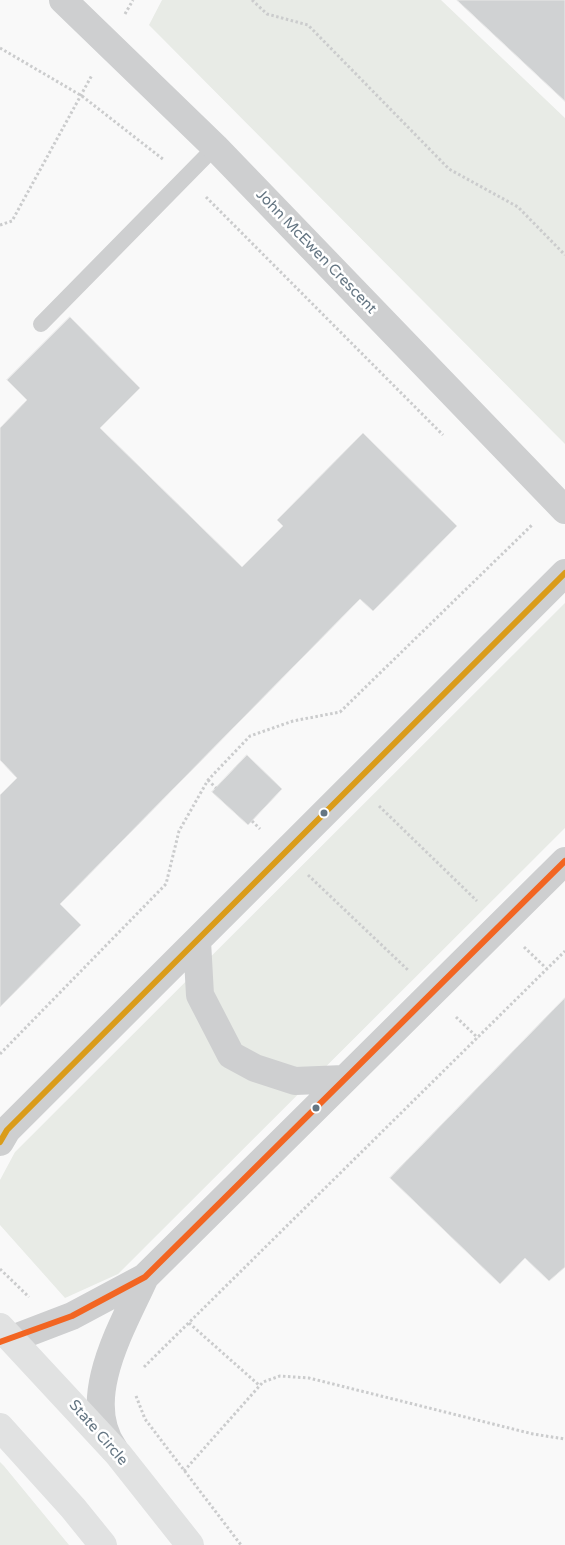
<!DOCTYPE html>
<html>
<head>
<meta charset="utf-8">
<style>
  body { margin:0 }
  canvas { display:block; background:#f9f9f9 }
</style>
</head>
<body>
<canvas width="565" height="1545"></canvas>
<script>
const ctx = document.querySelector('canvas').getContext('2d');
ctx.lineJoin = 'round';
function fillPath(path, color) { ctx.fillStyle = color; ctx.fill(path, 'evenodd'); }
function strokePath(path, color, width, dash) { ctx.strokeStyle = color; ctx.lineWidth = width; ctx.lineCap = dash ? 'butt' : 'round'; ctx.setLineDash(dash || []); ctx.stroke(path); }
function write(font, color, halo, rows, align = 'center') {
  ctx.font = font + ' "Varela Round",sans-serif'; ctx.lineWidth = 5; ctx.setLineDash([]); ctx.textBaseline = 'middle'; ctx.strokeStyle = halo; ctx.fillStyle = color; for (const [text, x, y, turn = 0] of rows) {
    ctx.save(); ctx.translate(x, y); ctx.rotate((+turn || 0) * Math.PI / 180); ctx.textAlign = isNaN(turn) ? turn : align; if (halo) ctx.strokeText(text, 0, 0); ctx.fillText(text, 0, 0); ctx.restore();
  }
}
fillPath(new Path2D(`
  M162,0H441L565,118V444L149,25Z
  M565,603V828L118,1274L65,1298L0,1225V1180L15,1152Z
  M0,1462L4,1466L69,1545H0Z`), '#e8ebe6');
const building = new Path2D(`
  M457,0H565V101Z
  M70,317L140,388L100,428L242,567L283,526L277,520L363,433L457,526L373,611L360,599L60,904L81,925L0,1007V795L17,778L0,760V428L27,400L7,380Z
  M247,755L282,789L248,825L212,792Z
  M565,998V1267L549,1281L525,1258L500,1284L390,1178Z`);
fillPath(building, '#d0d2d3');
strokePath(building, '#e8e8e8', 1);
strokePath(new Path2D(`
  M252,0L267,14L308,25L449,169L518,207L565,255
  M125,14L133,0
  M0,48L82,96L164,160
  M206,197L443,435
  M0,225L12,221L92,75
  M208,780L216,788
  M379,806L477,901
  M252,821L260,829
  M308,875L409,971
  M524,947L547,969
  M456,1017L478,1038
  M0,1054L166,884L179,831L208,780L250,736L293,721L340,712L533,524
  M0,1269L29,1297
  M189,1323L260,1386
  M144,1367L565,951
  M136,1396L145,1419L241,1545
  M184,1471L263,1382L280,1376L309,1378L533,1434L565,1439`), '#cbcccd', 3, [2.5, 2.5]);
strokePath(new Path2D(`
  M41,324L215,147`), '#cecfd0', 16);
strokePath(new Path2D(`
  M63,0L215,147L565,510
  M197,941L200,995L231,1055L255,1068L295,1081L344,1079
  M0,1142L7,1130L565,573
  M12,1339L72,1316L145,1277L565,861
  M114,1449C78,1399 124,1324 145,1277`), '#cecfd0', 28);
strokePath(new Path2D(`
  M0,1327L118,1454L190,1545
  M0,1427L73,1508L103,1545`), '#e1e2e2', 28);
strokePath(new Path2D(`
  M0,1142L7,1130L565,573`), '#da9c1a', 6);
strokePath(new Path2D(`
  M0,1342L72,1316L145,1277L565,861`), '#f26522', 6);
for (const [x, y, r, color] of [
  [324,813,4.5,"#657683"],
  [316,1108,4.5,"#657683"]
]) { const dot = new Path2D(); dot.arc(x, y, r, 0, 2 * Math.PI); ctx.fillStyle = color; ctx.fill(dot); strokePath(dot, '#fff', 2); }
write('15px', '#657683', '#fff', [
  ["John McEwen Crescent",316,252,46],
  ["State Circle",98,1433,49]
]);
</script>
</body>
</html>
